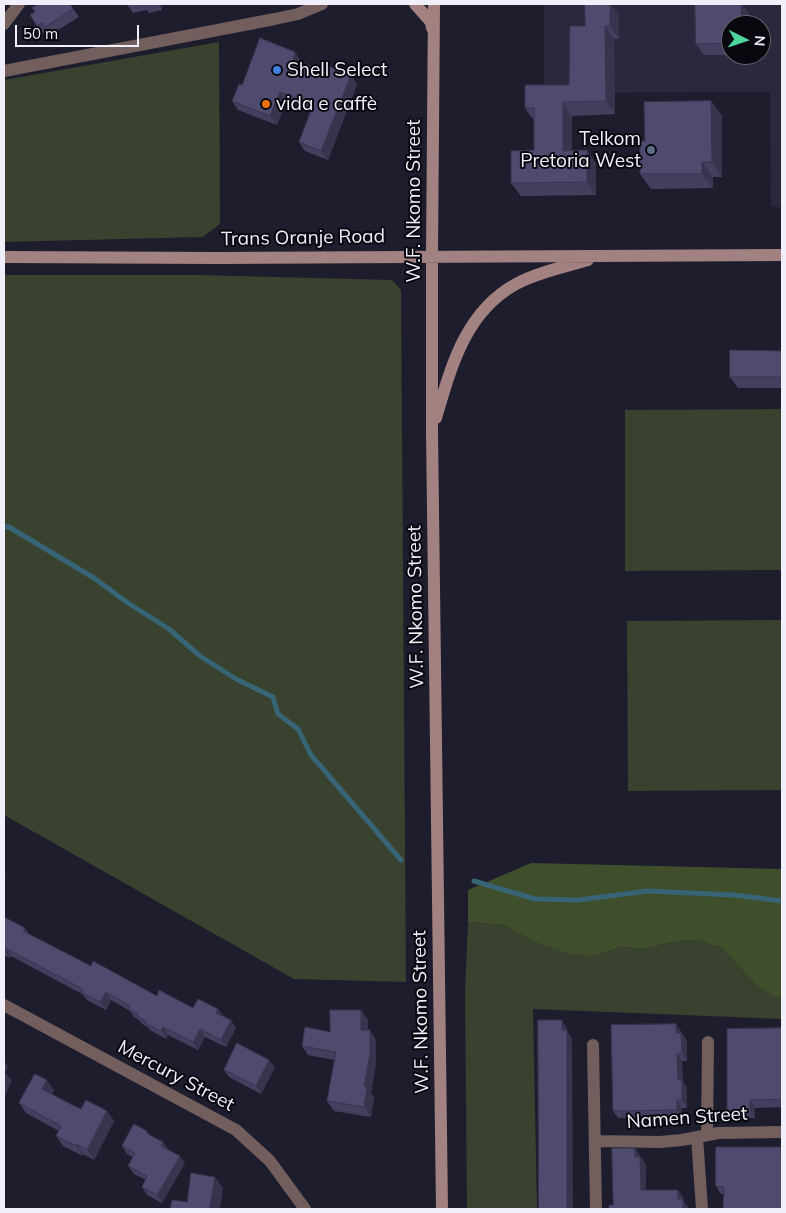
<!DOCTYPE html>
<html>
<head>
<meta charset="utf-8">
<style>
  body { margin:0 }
  #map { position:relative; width:786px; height:1213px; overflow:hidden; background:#1e1d2d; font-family:Mulish,sans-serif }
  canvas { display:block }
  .frame { position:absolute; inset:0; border:5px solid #f0effa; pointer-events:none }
  .north { position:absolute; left:721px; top:15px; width:50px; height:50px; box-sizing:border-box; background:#08080f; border:1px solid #65646d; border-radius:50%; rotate:94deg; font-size:14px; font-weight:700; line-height:20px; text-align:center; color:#f0effa }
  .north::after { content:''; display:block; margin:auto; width:18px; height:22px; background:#4cd49b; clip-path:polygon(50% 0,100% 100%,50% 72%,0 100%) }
  .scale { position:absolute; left:15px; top:25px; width:124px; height:22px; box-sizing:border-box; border:2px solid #f0effa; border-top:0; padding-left:6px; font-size:15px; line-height:18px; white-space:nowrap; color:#f0effa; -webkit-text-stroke:4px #08080f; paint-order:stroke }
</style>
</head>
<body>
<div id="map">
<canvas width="786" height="1213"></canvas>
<div class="frame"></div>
<div class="north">N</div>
<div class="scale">50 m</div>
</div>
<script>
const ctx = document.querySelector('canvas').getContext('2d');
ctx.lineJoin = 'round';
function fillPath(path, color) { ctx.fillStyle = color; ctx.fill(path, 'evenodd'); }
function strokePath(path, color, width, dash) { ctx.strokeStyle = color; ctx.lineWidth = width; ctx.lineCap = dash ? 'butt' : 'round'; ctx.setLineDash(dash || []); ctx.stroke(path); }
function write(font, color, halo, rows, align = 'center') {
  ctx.font = font + ' Mulish,sans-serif'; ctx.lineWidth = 4; ctx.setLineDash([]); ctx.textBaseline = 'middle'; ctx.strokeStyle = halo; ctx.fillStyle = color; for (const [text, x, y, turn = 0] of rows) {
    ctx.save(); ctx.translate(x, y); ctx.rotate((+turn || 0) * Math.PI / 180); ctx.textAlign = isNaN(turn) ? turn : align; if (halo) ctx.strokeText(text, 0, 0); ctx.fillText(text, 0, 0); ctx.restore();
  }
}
fillPath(new Path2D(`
  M544,4H782V208L771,206L770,92L544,93ZM731,25H761V55H731Z`), '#2a283d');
fillPath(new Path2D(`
  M219,42L220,224L203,237L4,242V80Z
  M4,275H199L392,280L401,290L406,982L294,979L4,815Z
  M782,409V570L625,571V410Z
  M782,620V790L628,791L627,621Z
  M468,922L504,925L532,941L595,956L621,947L647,949L672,942L696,940L722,948L757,986L774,997L782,998V1019L533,1009L537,1209H467L465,992Z`), '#39422e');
fillPath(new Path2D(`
  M531,863L782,869V998L774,997L757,986L722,948L696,940L672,942L647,949L621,947L595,956L571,954L532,941L504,925L468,922V890Z`), '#3f4e2b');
strokePath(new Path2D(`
  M4,527H9L94,578L128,603L169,629L200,656L236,679L273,697L278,714L298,729L311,755L401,860
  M474,881L535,899L579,900L647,891L734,895L782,901`), '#376576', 5);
strokePath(new Path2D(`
  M4,24L19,4
  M4,71L275,19L298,14L322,4
  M4,1005L236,1130L270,1161L305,1209
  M593,1045L596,1209
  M707,1135L708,1042
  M697,1137L702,1209
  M595,1141L660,1142L682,1140L718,1133L782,1132`), '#725e5d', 12);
strokePath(new Path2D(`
  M415,4L431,22L432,28
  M434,4L432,256V432L442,1209
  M4,257L218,258L782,255
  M436,418C451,367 465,312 516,284C538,272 565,267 588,260`), '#a28281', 12);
fillPath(new Path2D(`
  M70,4L79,17L50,35L47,31L42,33L37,26Z
  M127,4H161L162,10L149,13L147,10L133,13Z
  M749,14L750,25H731V55H704L696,44Z
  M619,15V39H614L615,114L572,116V151L587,150L596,164V195L521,196L511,183L534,150V121L525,108L569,85L585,26Z
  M301,61V63L357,84L328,160L305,151L299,142L311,110L286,101L277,125L238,110L232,101L242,85Z
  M711,101L722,116V177H713V188L651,189L640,174L645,141Z
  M782,351V388H738L730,377Z
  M4,918L25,928L29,934L91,966L157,996L193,1008L224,1017L236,1028L226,1047L205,1037L198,1050L168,1035L166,1039L150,1030L148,1027L142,1024L139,1020L134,1017L130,1011L111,1000L106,1010L87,1000L82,994L11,956L10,958L4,955Z
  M361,1010L368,1020V1030L376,1040V1063L371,1093L374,1097L371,1117L334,1111L327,1101L334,1060L308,1055L302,1046L330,1032Z
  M676,1024L687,1041V1061H682L683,1082L687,1088V1108H682V1117L618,1118L613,1111Z
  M782,1028V1107L755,1108V1118L732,1117L727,1110Z
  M275,1067L261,1094L229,1077L224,1070Z
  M54,1090L52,1094L81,1109L107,1111L114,1121L94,1160L83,1154V1156L63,1146L56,1136L59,1131L26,1113L19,1103Z
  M147,1131L150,1135L185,1163L162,1203L147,1195L142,1187L146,1180L134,1174L128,1166L133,1157L127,1154L122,1146Z
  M782,1149L724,1194H721L716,1186Z`), '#43405f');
fillPath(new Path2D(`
  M158,4H161L162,10Z
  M610,4H611L619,15V39L610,26Z
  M741,4H742L749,14L750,25H742Z
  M605,26L614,39L615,114L606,101Z
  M295,52L301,61L299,68L293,59Z
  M351,75L357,84L328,160L321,151Z
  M280,92L286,101L277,125L270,116Z
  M711,101L722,116V177L712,162Z
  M563,102L572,116V164L563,151Z
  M587,150L596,164V195L587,182Z
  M702,162L713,177V188L702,174Z
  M4,873L6,877L4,881Z
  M25,928L30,936L23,931Z
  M5,948L11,956L10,958L4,950Z
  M106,992L111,1000L106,1010L100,1002Z
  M218,1009L224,1016L216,1013Z
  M361,1010L368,1020V1040L361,1030Z
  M231,1020L236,1028L226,1047L221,1040Z
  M562,1020L567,1028V1031L572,1038L573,1209H567Z
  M676,1024L687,1041V1061L682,1053L676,1033Z
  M163,1027L168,1035L166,1039L161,1031Z
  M200,1029L205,1037L198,1050L193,1042Z
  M370,1030L376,1040V1063L371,1093L374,1097L371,1117L364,1107V1086Z
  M677,1054L682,1061L683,1082L687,1088V1108L682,1100L678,1080Z
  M269,1060L275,1067L261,1094L256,1086Z
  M4,1061L8,1067L5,1072L12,1081L4,1097Z
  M47,1080L54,1090L49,1099L42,1089Z
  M677,1100L682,1108V1117L677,1110Z
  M750,1100L755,1108V1118L750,1110Z
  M107,1111L114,1121L94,1160L87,1150Z
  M163,1142L169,1150L161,1146Z
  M76,1144L83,1154V1156L76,1146Z
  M781,1147L782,1149V1159L781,1157Z
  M635,1148L646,1165V1197L641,1190L635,1157Z
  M180,1156L185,1163L162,1203L157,1195Z
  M215,1177L223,1188L220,1209H211L210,1208Z
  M678,1190L683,1197V1200L688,1207V1209H683L678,1199Z`), '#37344e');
const building = new Path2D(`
  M39,4H70L73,9L45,27L42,23L37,26L30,15L35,12L32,8Z
  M585,4H610V26H605L606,101L563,102V151L587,150V182L511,183V151L534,150V108H525V85H569L570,26H585Z
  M695,4H741L742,25H731V43L696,44Z
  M260,38L295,52L293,59L326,72L328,66L351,75L321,151L299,142L313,105L280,92L270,116L232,101L239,84L242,85Z
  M711,101L712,162H702V174H640V141H645L644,102Z
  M730,350L782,351V377H730Z
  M4,917L25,928L23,931L91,966L93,961L157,996L159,990L193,1008L198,999L218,1009L216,1013L231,1020L221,1040L200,1029L193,1042L163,1027L161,1031L145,1023L146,1021L137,1016L138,1014L128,1009L130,1006L106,992L100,1002L81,992L83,989L5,948L4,950Z
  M330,1010H361V1030H370V1054L364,1086L367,1087L364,1107L327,1101L336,1052L302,1046L305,1027L330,1032Z
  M538,1020H562V1030H567V1209H539Z
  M676,1024V1033H681L682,1053L677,1054L678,1080H682V1100H677V1110L613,1111L611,1025Z
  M782,1028V1099L750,1100V1110H727V1029Z
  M237,1043L269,1060L256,1086L224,1070Z
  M35,1074L47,1080L42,1089L72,1105L81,1109L86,1100L107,1111L87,1150L76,1144V1146L56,1136L61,1126L19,1103Z
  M134,1124L147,1131L146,1133L163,1142L161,1146L180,1156L157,1195L142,1187L147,1176L128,1166L135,1153L122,1146Z
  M716,1147H781V1157H782V1209H723L724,1187L716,1186Z
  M612,1148H635V1157H640L641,1190H678V1199H683V1209H609V1205H613Z
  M191,1173L215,1177L210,1208H208V1209H170L172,1200L187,1202Z`);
fillPath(building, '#4e4b6f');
strokePath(building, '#37344e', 1);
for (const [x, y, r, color] of [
  [277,70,5,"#3f7fe0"],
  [266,104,5,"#e8710a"],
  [651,150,5,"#5c6f8a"]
]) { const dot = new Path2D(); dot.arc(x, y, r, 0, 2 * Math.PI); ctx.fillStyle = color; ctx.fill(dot); strokePath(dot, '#08080f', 2); }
write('19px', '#f0effa', '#08080f', [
  ["Shell Select",287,70],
  ["vida e caffè",276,104],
  ["Telkom",641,139,"right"],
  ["Pretoria West",641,161,"right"]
], 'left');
write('19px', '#f0effa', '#08080f', [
  ["W.F. Nkomo Street",414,201,-90],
  ["Trans Oranje Road",303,238,-1],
  ["W.F. Nkomo Street",416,607,-91],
  ["W.F. Nkomo Street",421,1012,-91],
  ["Mercury Street",176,1076,28],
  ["Namen Street",687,1118,-4]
]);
</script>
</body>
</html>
